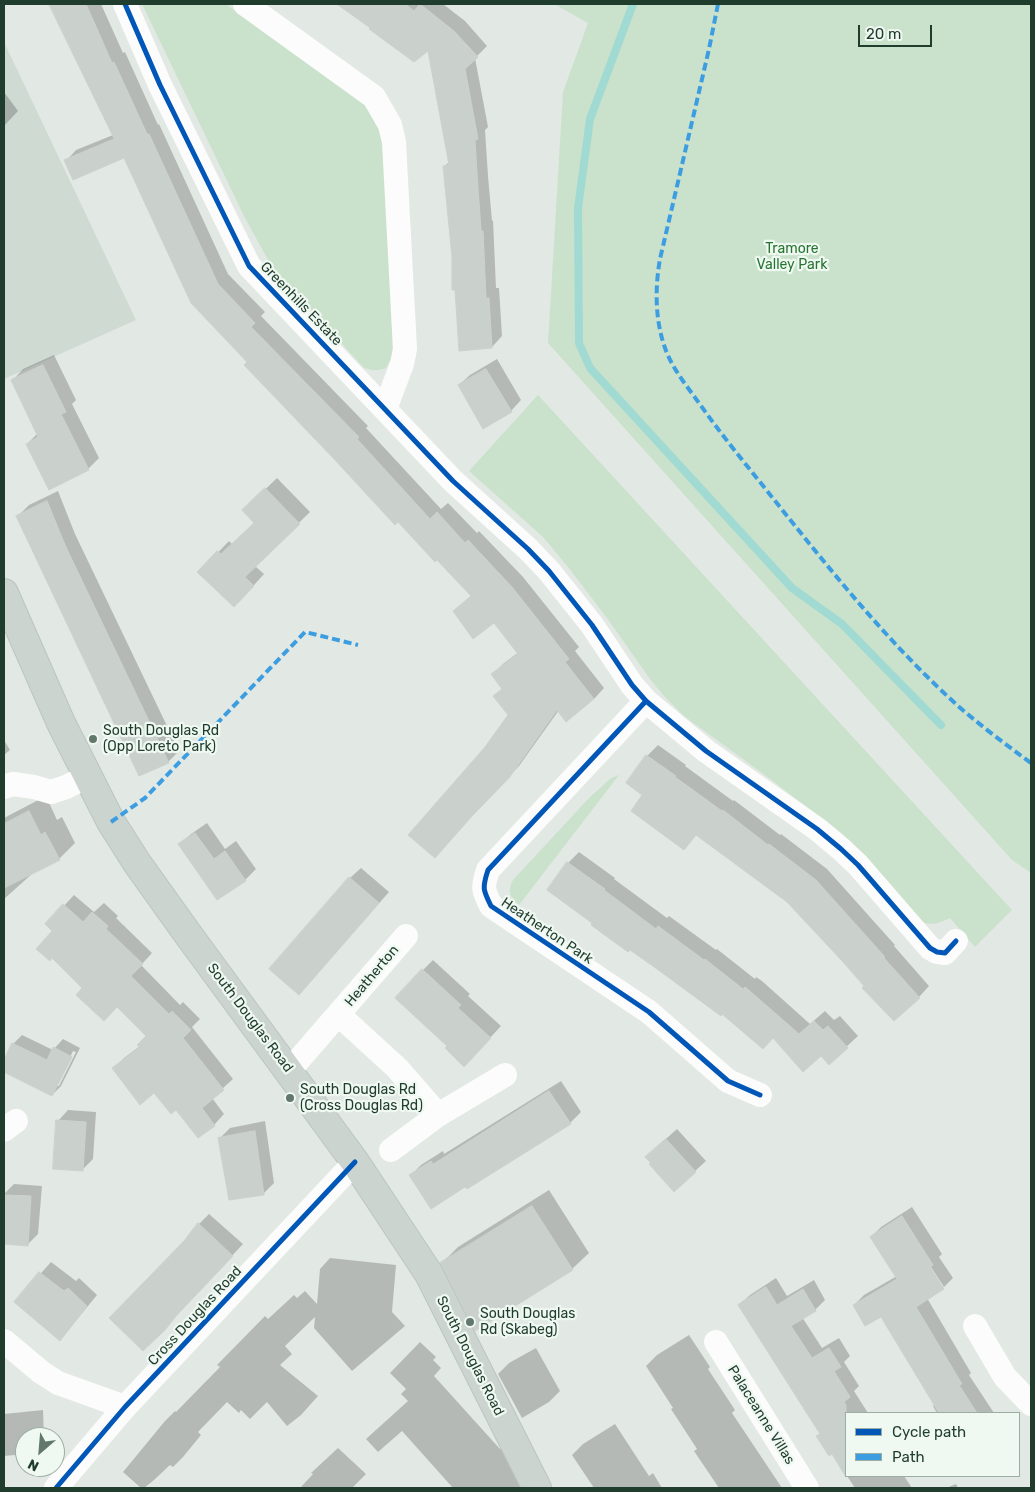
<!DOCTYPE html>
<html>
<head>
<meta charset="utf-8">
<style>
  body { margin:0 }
  #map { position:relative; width:1035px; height:1492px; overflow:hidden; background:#e2e8e3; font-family:Rubik,sans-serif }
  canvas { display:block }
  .frame { position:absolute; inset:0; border:5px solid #1f3c2d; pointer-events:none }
  .legend { position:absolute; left:845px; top:1412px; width:175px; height:65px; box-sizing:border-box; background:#eff8f1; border:1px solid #9cada3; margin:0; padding:6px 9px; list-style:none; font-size:15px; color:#1f3c2d }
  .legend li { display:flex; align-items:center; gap:10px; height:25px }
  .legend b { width:25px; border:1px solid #9cada3 }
  .north { position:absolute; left:15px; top:1427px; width:50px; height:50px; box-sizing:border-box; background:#eff8f1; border:1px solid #9cada3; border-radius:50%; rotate:207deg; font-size:14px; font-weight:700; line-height:20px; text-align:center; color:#1f3c2d }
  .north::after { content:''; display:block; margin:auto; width:18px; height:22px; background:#63786d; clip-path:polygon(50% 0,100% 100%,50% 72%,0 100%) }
  .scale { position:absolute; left:858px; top:25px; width:74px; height:22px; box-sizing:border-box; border:2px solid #1f3c2d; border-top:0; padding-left:6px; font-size:15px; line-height:18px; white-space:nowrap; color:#1f3c2d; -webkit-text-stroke:4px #eff8f1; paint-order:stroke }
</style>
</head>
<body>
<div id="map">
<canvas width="1035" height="1492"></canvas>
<div class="frame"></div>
<ul class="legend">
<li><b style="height:6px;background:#0057b8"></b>Cycle path</li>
<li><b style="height:6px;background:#3c9ee1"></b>Path</li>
</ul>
<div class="north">N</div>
<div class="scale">20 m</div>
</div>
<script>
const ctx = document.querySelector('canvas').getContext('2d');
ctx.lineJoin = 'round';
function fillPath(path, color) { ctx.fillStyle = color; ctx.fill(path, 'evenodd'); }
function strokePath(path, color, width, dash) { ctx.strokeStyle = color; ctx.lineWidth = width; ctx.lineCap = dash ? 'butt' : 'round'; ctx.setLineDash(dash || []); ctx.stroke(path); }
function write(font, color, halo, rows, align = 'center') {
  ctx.font = font + ' Rubik,sans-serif'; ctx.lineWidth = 4.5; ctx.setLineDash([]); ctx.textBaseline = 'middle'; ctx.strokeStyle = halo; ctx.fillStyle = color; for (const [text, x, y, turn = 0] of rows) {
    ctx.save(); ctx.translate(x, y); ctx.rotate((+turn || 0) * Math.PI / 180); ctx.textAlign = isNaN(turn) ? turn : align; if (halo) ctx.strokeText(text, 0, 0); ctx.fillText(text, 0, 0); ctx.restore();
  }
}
fillPath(new Path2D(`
  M4,42L136,320L4,379Z`), '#cfdad2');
fillPath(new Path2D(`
  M142,4H226L367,107L384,138L393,354L386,368C377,371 372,371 363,367L272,267L245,218Z
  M554,4H1031V873L1012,860L548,343L563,92L588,23Z
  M538,395L1012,910L975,947L950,918C937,924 933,926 919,921L852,844L839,831L762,773L684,716L664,696L650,679L607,618L568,567L543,537L469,471Z
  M619,775L519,905C510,898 507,890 513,880L589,798L611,778Z`), '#cae2cb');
fillPath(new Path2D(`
  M51,4H101L123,53L125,52L158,125L159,124L228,274L265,312L261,316L368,426L366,428L441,509L448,503L477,533L479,531L523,577L579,647L575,651L604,688L594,699L559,710L519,766L483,803L486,748L510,715L503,688L493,675L503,664L519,652L495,621L455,611L472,595L398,520L249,362L125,156L66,161L76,150L113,135Z
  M339,4H443L465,21L487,46L475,58L488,127L485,130L488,176L492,221L493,220L496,288H499L502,336L492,347L453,257L445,166L450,161L429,48L371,27Z
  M4,92L18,111L4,126Z
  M54,355L76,400L72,404L99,458L88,469L27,444L38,433L13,380L23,369Z
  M497,359L521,400L511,411L459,385L470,375Z
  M277,478L310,512L255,566L264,574L245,595L199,572L229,541L232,544L255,523L244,510Z
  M58,491L75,534L179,751L168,762L18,516L29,505Z
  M4,740L10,750L4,755Z
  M658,745L686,765L685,766L733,801L734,800L780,835L781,834L827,869L895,945L894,946L929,986L919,997L866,986L788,901L697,834L684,848L644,794L647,756Z
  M46,796L57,820L62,817L75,843L59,859L33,873L4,899V818Z
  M207,823L225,849L236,841L256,869L245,880L218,899L180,844L191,834Z
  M579,852L615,878L614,879L667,918L669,916L716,950L717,949L755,979L756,977L762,981L810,1024L825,1011L834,1020L840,1016L858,1036L829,1063L821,1054L774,1037L722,1013L594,923L568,863Z
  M361,868L389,892L310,982L350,878Z
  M74,895L94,912L104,903L118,916L116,918L152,953L141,965L180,1005L183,1002L200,1019L192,1027L233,1079L212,1098L224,1114L214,1125L177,1108L154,1091L114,1068L124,1058L140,1046L148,1036L118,1005L84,988L54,931L47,924Z
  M433,960L470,994L468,996L501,1026L475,1054L449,1046L423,970Z
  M22,1035L53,1050L63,1039L80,1048L61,1086L52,1095L4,1071V1062L13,1044ZM73,1051L76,1052L59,1086H56Z
  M561,1081L581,1112L570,1123L411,1175L421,1165L443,1151L444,1154Z
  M68,1110L96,1112L93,1159L82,1170L58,1121Z
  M265,1121L274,1183L263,1194L219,1139L230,1128Z
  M677,1129L706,1161L674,1190L658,1146Z
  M14,1184L42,1186L38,1234L27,1245L4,1242V1194Z
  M549,1190L589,1253L572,1269L476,1329L442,1263L458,1247Z
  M912,1207L942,1254L939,1257L953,1278L944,1287L927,1261L925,1262L941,1287H943L927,1298L971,1373L969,1375L994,1413H937L933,1406L935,1404L881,1315L854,1305L864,1295L897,1276L871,1237L881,1227Z
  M209,1214L243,1244L154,1339L185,1242L199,1224Z
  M330,1258L396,1265L392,1312L405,1326L352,1371L314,1328L315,1317L285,1346L292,1354L280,1365L318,1396L301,1415L287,1426L267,1402L250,1419L241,1410L239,1413L227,1402L198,1432L201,1435L183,1457L173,1467L170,1465L154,1480L144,1488H141L123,1472L165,1421L175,1411L176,1412L220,1367L217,1365L265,1316L268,1319L294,1295L297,1298L305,1291L317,1304L320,1269Z
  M51,1262L76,1281L79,1278L97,1295L70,1328L59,1339L16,1301Z
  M776,1278L787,1296L814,1280L825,1300L815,1310L802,1317L822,1348L839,1338L850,1356L844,1362L859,1386L854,1391L868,1413H846V1475L821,1433L739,1305L750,1295Z
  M689,1335L710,1367L708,1369L735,1410L732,1413L782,1488H719L694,1451L697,1449L671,1409L673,1408L646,1366L657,1355Z
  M420,1342L436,1357L433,1360L441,1368L434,1376L500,1449L504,1447L531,1488H453L402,1431L378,1452L366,1439L408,1401L401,1394L406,1389L390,1373Z
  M536,1348L560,1391L549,1402L522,1418L498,1374L509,1363Z
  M4,1408V1414L43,1410L44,1437H25V1454L4,1456Z
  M615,1424L649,1476L653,1473L662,1488H594L572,1455L583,1444Z
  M338,1448L366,1474L352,1488H300L313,1474L311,1473Z
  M847,1476H904L912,1488H855Z
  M956,1484L958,1488H946Z`), '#0003');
strokePath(new Path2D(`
  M633,4L590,119L578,208L579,343L590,368L792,588L842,624L941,725`), '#a0dad3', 8);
const building = new Path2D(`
  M49,4H86L112,63L114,62L147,134H149L218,284L255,323L251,327L359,437L357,439L430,519L437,512L465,543L468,540L512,587L569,659L565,662L594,699L566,722L557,710L509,778L473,815L435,858L408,835L485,747L508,715L493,696L502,689L491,674L518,654L494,623L473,639L453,611L471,596L437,560L435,562L398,522L395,525L335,460L244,365L247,362L191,303L124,158L73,180L64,160L114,139Z
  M337,4H405L414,11L420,4L454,31L478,57L465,69L478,139L475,140L478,188L481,231H483L486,298H489L492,348L459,351L455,290H452V257L443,166L449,165L428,51L414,62L369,29L370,28Z
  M43,365L66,412L61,414L89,470L49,490L26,444L38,437L11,380Z
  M486,369L512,412L483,429L458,385Z
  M265,488L300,524L245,577L254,586L234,607L197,572L217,551L221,554L254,523L242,510Z
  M47,501L65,545L169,763L139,776L16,516Z
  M646,755L676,776L675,777L722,811L723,810L768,845L769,844L816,880L885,957L884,958L920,998L894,1021L862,988L864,986L844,963L787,902L696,835L684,850L631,811L642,795L626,783Z
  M29,811L41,835L45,832L60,860L4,888V824Z
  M195,833L214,859L225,851L246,881L217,900L178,844Z
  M567,862L605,889L604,890L656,929L658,926L704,960L705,959L743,989L745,987L751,992L799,1034L814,1021L823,1030L828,1026L848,1048L829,1065L821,1056L803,1072L773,1038L763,1049L722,1014L721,1016L657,969L630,950L628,952L591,925L592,923L547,890Z
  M349,877L379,903L299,995L269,969Z
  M63,904L83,922L92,912L108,926L106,929L143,964L131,976L169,1014L172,1011L191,1030L183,1038L224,1090L202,1108L215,1126L198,1138L176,1110L171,1114L154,1093L140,1105L112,1068L140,1047L137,1045L146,1036L117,1007L104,1021L76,995L82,988L52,958L50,961L36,949L52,931L45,924Z
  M422,969L461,1005L458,1008L491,1038L464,1067L445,1048L447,1046L395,998Z
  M12,1043L47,1060L53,1047L72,1057L52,1096L4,1072V1060Z
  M549,1091L571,1124L467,1189L465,1187L431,1209L409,1175L431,1161L433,1164Z
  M56,1120L86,1122L83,1171L53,1169Z
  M255,1131L264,1195L229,1200L218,1138Z
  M666,1139L696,1172L674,1192L649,1164L651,1163L645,1157Z
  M4,1195L31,1196L28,1246L4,1244Z
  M532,1206L573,1270L475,1331L440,1263Z
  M902,1216L933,1265L930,1267L944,1289L916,1307L962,1384L959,1385L977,1413H939L881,1317L865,1326L853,1305L897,1279L870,1237Z
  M198,1223L233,1256L177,1315L165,1330L143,1351L109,1318L184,1241Z
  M39,1272L64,1291L68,1288L87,1306L60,1341L14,1302Z
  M766,1287L777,1305L803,1289L816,1311L791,1326L812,1358L829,1348L841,1367L834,1371L850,1397L844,1402L846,1405V1477L832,1454L829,1456L816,1436L820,1434L738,1305Z`);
fillPath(building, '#cad1cc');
strokePath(building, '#cbd1cc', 1);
const major = new Path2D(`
  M4,593L61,723L111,822L137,863L187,933L355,1162L429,1274L537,1488`);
strokePath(major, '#bbc5bf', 30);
strokePath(new Path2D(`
  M125,4L160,85L249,266L453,481L528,549L549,571L592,625L632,685L646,701L706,751L817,829L841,849L858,865L930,948L937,952L945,953L956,941
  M245,4L374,97L390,125L394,142L405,349L402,364L385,409
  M646,701L488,870C482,888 483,890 491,906L649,1012L728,1081L760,1095
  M4,787L13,784L34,787L51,792L66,787L88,776
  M339,1015L397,1068L438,1115
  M289,1071L406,936
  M4,1130L16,1121
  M391,1150L438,1115L505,1075
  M975,1326L1005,1377L1031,1404
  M4,1341L41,1372L58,1383L125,1407
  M716,1342L807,1488
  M56,1488L125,1407L355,1162`), '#fbfcfb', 24);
strokePath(major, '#ccd4d0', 28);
strokePath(new Path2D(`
  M718,4L709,49L660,259C655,287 655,318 664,345C671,367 686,385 699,403C716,427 734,450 752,472C813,548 872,625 943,692C970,718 1001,741 1031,763
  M111,822L145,798L305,632L358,645`), '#3c9ee1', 4, [8, 4]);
strokePath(new Path2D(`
  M125,4L160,85L249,266L453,481L528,549L549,571L592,625L632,685L646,701L706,751L817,829L841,849L858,865L930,948L937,952L945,953L956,941
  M646,701L488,870C482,888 483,890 491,906L649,1012L728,1081L760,1095
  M56,1488L125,1407L355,1162`), '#0057b8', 5);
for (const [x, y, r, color] of [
  [93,739,5,"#63786d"],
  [290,1098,5,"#63786d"],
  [470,1322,5,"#63786d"]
]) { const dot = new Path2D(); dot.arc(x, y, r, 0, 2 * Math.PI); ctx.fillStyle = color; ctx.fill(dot); strokePath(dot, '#eff8f1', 2); }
write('14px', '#277532', '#eff8f1', [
  ["Tramore",792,249],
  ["Valley Park",792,265]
]);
write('14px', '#1f3c2d', '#eff8f1', [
  ["Greenhills Estate",301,304,46],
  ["Heatherton Park",547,931,34],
  ["Heatherton",372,976,-50],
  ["South Douglas Road",250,1018,53],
  ["Cross Douglas Road",195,1316,-47],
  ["South Douglas Road",470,1356,63],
  ["Palaceanne Villas",761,1415,58]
]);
write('14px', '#1f3c2d', '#eff8f1', [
  ["South Douglas Rd",103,731],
  ["(Opp Loreto Park)",103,747],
  ["South Douglas Rd",300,1090],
  ["(Cross Douglas Rd)",300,1106],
  ["South Douglas",480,1314],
  ["Rd (Skabeg)",480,1330]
], 'left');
</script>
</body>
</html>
